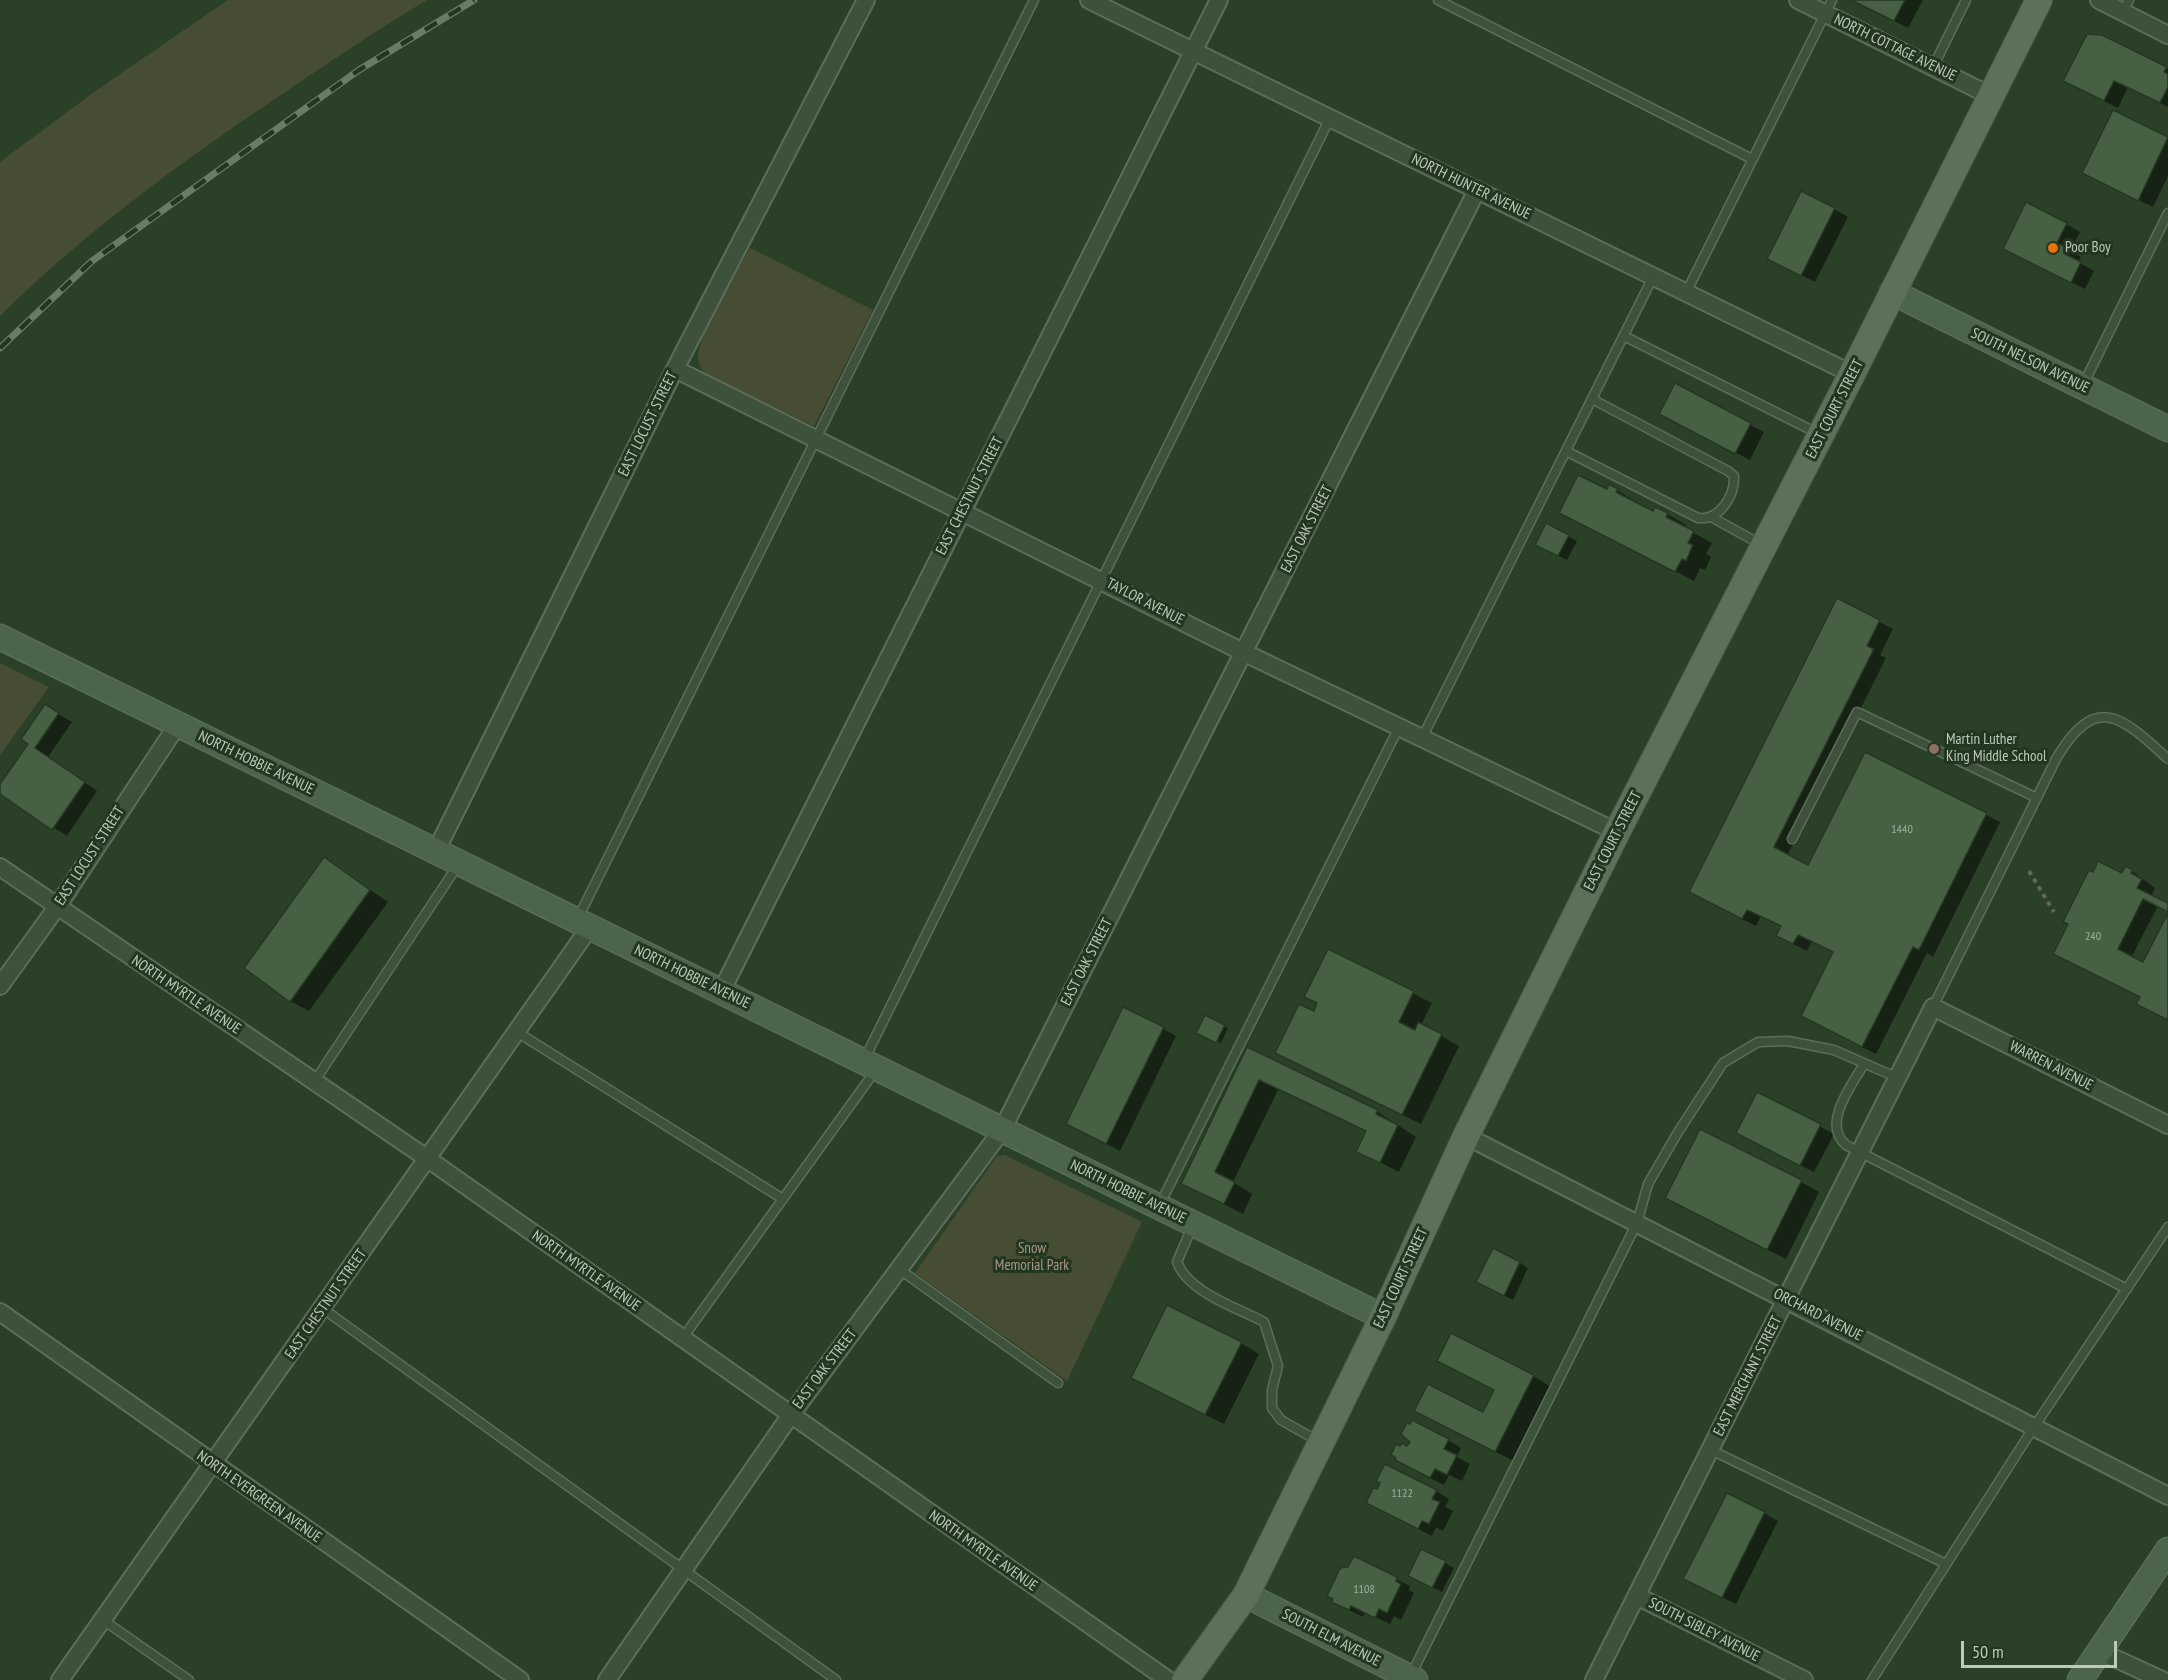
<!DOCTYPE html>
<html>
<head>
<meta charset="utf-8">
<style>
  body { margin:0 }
  #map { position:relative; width:2168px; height:1680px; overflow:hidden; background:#2a4127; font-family:"PT Sans Narrow",sans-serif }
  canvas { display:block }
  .scale { position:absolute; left:1961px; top:1641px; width:156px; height:27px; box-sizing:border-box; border:3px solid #bacbb8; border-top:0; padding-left:8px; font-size:18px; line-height:21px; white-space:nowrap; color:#bacbb8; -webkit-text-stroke:4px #223620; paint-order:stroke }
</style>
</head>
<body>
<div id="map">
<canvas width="2168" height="1680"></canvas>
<div class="scale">50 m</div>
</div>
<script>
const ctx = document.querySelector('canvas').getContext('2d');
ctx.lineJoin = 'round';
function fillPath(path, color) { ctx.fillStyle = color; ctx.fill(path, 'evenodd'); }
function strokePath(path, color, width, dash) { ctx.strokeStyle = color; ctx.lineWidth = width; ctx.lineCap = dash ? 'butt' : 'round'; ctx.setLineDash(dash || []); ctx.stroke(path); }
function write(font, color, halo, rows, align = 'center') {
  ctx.font = font + ' "PT Sans Narrow",sans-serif'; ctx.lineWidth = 6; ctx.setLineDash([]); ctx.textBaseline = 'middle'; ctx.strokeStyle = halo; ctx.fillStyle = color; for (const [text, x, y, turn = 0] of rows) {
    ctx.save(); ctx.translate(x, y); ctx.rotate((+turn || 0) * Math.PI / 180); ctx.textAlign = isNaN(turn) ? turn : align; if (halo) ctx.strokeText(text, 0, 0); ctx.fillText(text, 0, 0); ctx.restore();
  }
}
fillPath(new Path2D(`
  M228,0H427C375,31 325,65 275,99C178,164 83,234 0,316V162L94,92Z
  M750,248L873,310L814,426L707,375C702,370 699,367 698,359C696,339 738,269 750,248Z
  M0,663L49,687L0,755Z
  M1005,1155L1142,1222L1067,1381L915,1273L997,1156Z`), '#474d34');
fillPath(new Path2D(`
  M1854,0H1923L1908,28Z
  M2102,37L2168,69V107L2128,87L2118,108L2079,89Z
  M2113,112L2168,139V176L2153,207L2097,180Z
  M1834,209L1848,217L1815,282L1783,266Z
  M2066,224L2080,232L2070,251L2081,257L2078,262L2094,271L2085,289L2005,249Z
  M1675,385L1764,432L1750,460L1674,421Z
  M1617,490L1654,513L1656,509L1667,514L1686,525L1684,528L1712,543L1706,554L1711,557L1705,570L1700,568L1694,581L1561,513L1607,491Z
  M1547,525L1577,541L1567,560L1546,549Z
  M1837,600L1893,629L1880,655L1886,658L1787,856L1809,867L1866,754L2000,822L1933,957L1927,953L1876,1054L1816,1024L1834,953L1812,941L1807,951L1791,943L1782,927L1761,916L1756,926L1704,900Z
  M45,706L72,722L48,757L97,791L67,836L0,793V787L30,743Z
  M325,859L388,902L309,1011L290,1001Z
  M2132,871L2155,888L2151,896L2168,905V911L2158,906L2131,958L2143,964L2168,916V1020L2142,997L2070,924L2123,875Z
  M1328,951L1432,1003L1421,1025L1459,1046L1421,1124L1295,1063L1319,1004Z
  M1206,1017L1228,1028L1221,1043L1198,1032Z
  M1163,1029L1176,1036L1120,1151L1068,1124Z
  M1248,1049L1378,1112L1416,1137L1399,1172L1358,1151L1367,1132L1278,1090L1233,1182L1252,1194L1243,1214L1183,1183Z
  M1757,1094L1834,1134L1814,1172L1751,1141Z
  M1801,1182L1819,1192L1786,1259L1685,1208Z
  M1520,1263L1528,1268L1513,1300L1487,1287Z
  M1241,1343L1259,1354L1224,1424L1151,1388Z
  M1533,1376L1551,1387L1514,1461L1434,1421L1484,1414Z
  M1448,1440L1461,1448L1457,1457L1470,1464L1462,1481L1449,1475L1444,1485L1410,1468L1408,1448Z
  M1436,1491L1449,1499L1445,1507L1453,1511L1443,1531L1436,1527L1432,1536L1381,1510Z
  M1764,1513L1778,1521L1736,1604L1699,1586Z
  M1354,1558L1410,1586L1409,1590L1414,1593L1401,1620L1394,1616L1390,1624L1365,1612L1363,1617L1347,1609L1349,1569Z
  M1445,1563L1454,1568L1442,1592L1419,1580Z`), '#0007');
const building = new Path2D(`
  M1851,0H1905L1894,21Z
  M2087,34L2102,35L2167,67L2164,72L2168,74V87L2160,103L2114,81L2104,101L2063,81Z
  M2113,110L2168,137L2138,201L2082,173Z
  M1801,191L1835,208L1801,276L1767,259Z
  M2026,202L2067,223L2057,243L2068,248L2065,254L2081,262L2071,283L2003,249Z
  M1675,383L1751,423L1735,454L1659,414Z
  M1578,475L1607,489L1609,484L1618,489L1616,492L1653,511L1655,507L1668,513L1666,517L1694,531L1688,543L1693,545L1686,561L1682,559L1675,572L1559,513Z
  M1546,523L1569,535L1558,556L1535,545Z
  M1837,598L1880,620L1867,646L1874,649L1774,847L1808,865L1865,752L1987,813L1919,950L1913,947L1862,1047L1801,1016L1833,952L1798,935L1793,944L1776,936L1781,926L1747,910L1742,919L1689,892Z
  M45,704L59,713L35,748L85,782L52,830L0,794V784L28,744L21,739Z
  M324,857L370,890L290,1002L244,968Z
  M2098,861L2122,873L2125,866L2133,870L2131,873L2142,879L2137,888L2168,903V912L2143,899L2118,949L2143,962L2168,913V1020L2136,1004L2140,997L2053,954L2068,924L2063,922L2089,870L2093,872Z
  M1328,949L1414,991L1399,1022L1415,1030L1418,1022L1442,1034L1402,1115L1275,1053L1299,1004L1314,1011L1317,1003L1304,997Z
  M1123,1007L1164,1027L1106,1144L1066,1124Z
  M1205,1015L1225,1025L1216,1043L1196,1033Z
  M1247,1047L1378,1110L1376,1114L1398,1125L1380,1163L1356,1152L1366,1131L1259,1080L1215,1172L1235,1182L1224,1204L1181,1184Z
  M1757,1092L1821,1124L1800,1166L1736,1133Z
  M1700,1129L1802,1180L1767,1250L1665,1198Z
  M1493,1248L1520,1262L1504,1296L1476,1282Z
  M1167,1305L1242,1342L1205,1415L1131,1378Z
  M1451,1333L1534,1375L1495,1452L1414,1411L1428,1384L1483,1412L1494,1390L1437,1361Z
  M1412,1420L1449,1439L1444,1449L1457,1455L1447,1475L1435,1469L1430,1478L1395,1460L1396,1458L1391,1455L1396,1444L1400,1446L1401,1443L1407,1446L1410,1442L1401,1434L1407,1423L1410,1424Z
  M1385,1464L1437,1490L1432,1499L1440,1502L1429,1524L1422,1521L1418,1529L1366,1503L1373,1488L1377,1489L1380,1483L1376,1481Z
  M1727,1493L1765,1512L1722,1598L1683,1579Z
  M1421,1549L1446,1561L1432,1588L1408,1576Z
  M1354,1556L1397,1577L1396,1581L1401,1584L1387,1613L1379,1609L1375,1618L1351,1606L1349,1610L1331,1602L1333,1599L1327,1596L1340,1568L1348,1567Z`);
fillPath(building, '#476044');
strokePath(building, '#243822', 1.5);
const lane = new Path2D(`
  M1438,0L1752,159
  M2123,12L2129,0
  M1933,67L1966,0
  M1686,293L1832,0
  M1624,336L1819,434
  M2084,383L2168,213
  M1566,451L1698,518C1719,521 1735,496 1734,476L1728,471L1592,399
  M1713,518L1762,545
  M1422,738L1653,277
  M1792,839L1857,712L2037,798
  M577,920L1034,0
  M1933,1007L2056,759C2096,691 2122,717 2168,759
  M517,1032L783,1199
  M865,1058L1330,118
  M1864,1064C1852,1085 1821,1124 1846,1145L2127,1289
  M314,1082L458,865
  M1160,1204L1399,727
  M1192,1227L1177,1262C1189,1293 1236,1307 1264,1322L1278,1366L1272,1390V1408L1281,1420L1318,1441
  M899,1269L1058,1383
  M322,1308L836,1680
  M682,1339L875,1071
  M1711,1450L1946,1564
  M103,1620L189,1680
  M1410,1677L1637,1223L1648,1184L1678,1132L1723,1063L1758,1042L1788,1041L1834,1050L1898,1078
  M1872,1680L2034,1427L2168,1227`);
const street = new Path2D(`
  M1089,0L1852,374
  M1798,0L1991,96
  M2099,0L2168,35
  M675,369L1245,653L1617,832
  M436,851L675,369L866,0
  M0,867L428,1159L1168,1680
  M0,986L57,907L178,724
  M721,992L1219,0
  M1466,1136L2168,1496
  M0,1312L520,1680
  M1637,1596L1804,1680
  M2099,1651L2162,1680
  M60,1680L590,927
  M607,1680L790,1416L1002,1130L1477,190
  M1594,1680L1933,1007L2168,1125`);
const secondary = new Path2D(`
  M1892,292L2168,429
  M0,637L1383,1317
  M1246,1595L1415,1680
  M2080,1680L2168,1550`);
const primary = new Path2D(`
  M1185,1680L1246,1595L1383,1317L1466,1136L1617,832L1852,374L2039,0`);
strokePath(lane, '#5b6e59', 11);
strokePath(street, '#5b6e59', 20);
strokePath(secondary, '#5b6e59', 27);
strokePath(primary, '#475a45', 28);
strokePath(new Path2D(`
  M2029,871L2054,912`), '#606a53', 4, [4.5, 4.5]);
strokePath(lane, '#3e513b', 8);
strokePath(street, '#3e513b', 16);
strokePath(secondary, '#4b644a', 24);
strokePath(primary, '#5c715a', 26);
const rail = new Path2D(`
  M0,348L92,261L359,70L474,0`);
strokePath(rail, '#677e65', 7);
strokePath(rail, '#223620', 4.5, [14]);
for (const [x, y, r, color] of [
  [2053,248,6,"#e8710a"],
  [1934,749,6,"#8d6e63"]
]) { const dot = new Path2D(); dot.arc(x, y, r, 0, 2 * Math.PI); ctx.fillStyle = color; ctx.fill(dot); strokePath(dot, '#223620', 2); }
write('12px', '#9db09b', null, [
  ["1440",1902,830],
  ["240",2093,937],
  ["1122",1402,1494],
  ["1108",1364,1590]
]);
write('15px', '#bacbb8', '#223620', [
  ["NORTH COTTAGE AVENUE",1895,48,26],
  ["NORTH HUNTER AVENUE",1471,187,26],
  ["SOUTH NELSON AVENUE",2030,361,26],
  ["EAST COURT STREET",1835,409,-63],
  ["EAST LOCUST STREET",648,424,-64],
  ["EAST CHESTNUT STREET",970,496,-63],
  ["EAST OAK STREET",1307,529,-63],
  ["TAYLOR AVENUE",1145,602,27],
  ["NORTH HOBBIE AVENUE",256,763,26],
  ["EAST COURT STREET",1613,841,-63],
  ["EAST LOCUST STREET",90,856,-57],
  ["EAST OAK STREET",1087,962,-63],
  ["NORTH HOBBIE AVENUE",692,977,26],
  ["NORTH MYRTLE AVENUE",186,995,34],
  ["WARREN AVENUE",2051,1066,27],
  ["NORTH HOBBIE AVENUE",1128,1192,26],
  ["NORTH MYRTLE AVENUE",586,1271,35],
  ["EAST COURT STREET",1401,1278,-65],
  ["EAST CHESTNUT STREET",326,1304,-55],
  ["ORCHARD AVENUE",1818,1315,27],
  ["EAST OAK STREET",825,1369,-53],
  ["EAST MERCHANT STREET",1748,1376,-63],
  ["NORTH EVERGREEN AVENUE",259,1497,35],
  ["NORTH MYRTLE AVENUE",983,1551,35],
  ["SOUTH SIBLEY AVENUE",1704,1630,27],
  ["SOUTH ELM AVENUE",1331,1638,27]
]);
write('15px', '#bacbb8', '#223620', [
  ["Poor Boy",2065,248],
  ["Martin Luther",1946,740],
  ["King Middle School",1946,757]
], 'left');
write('15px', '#aa9985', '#223620', [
  ["Snow",1032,1249],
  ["Memorial Park",1032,1266]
]);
</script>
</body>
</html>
